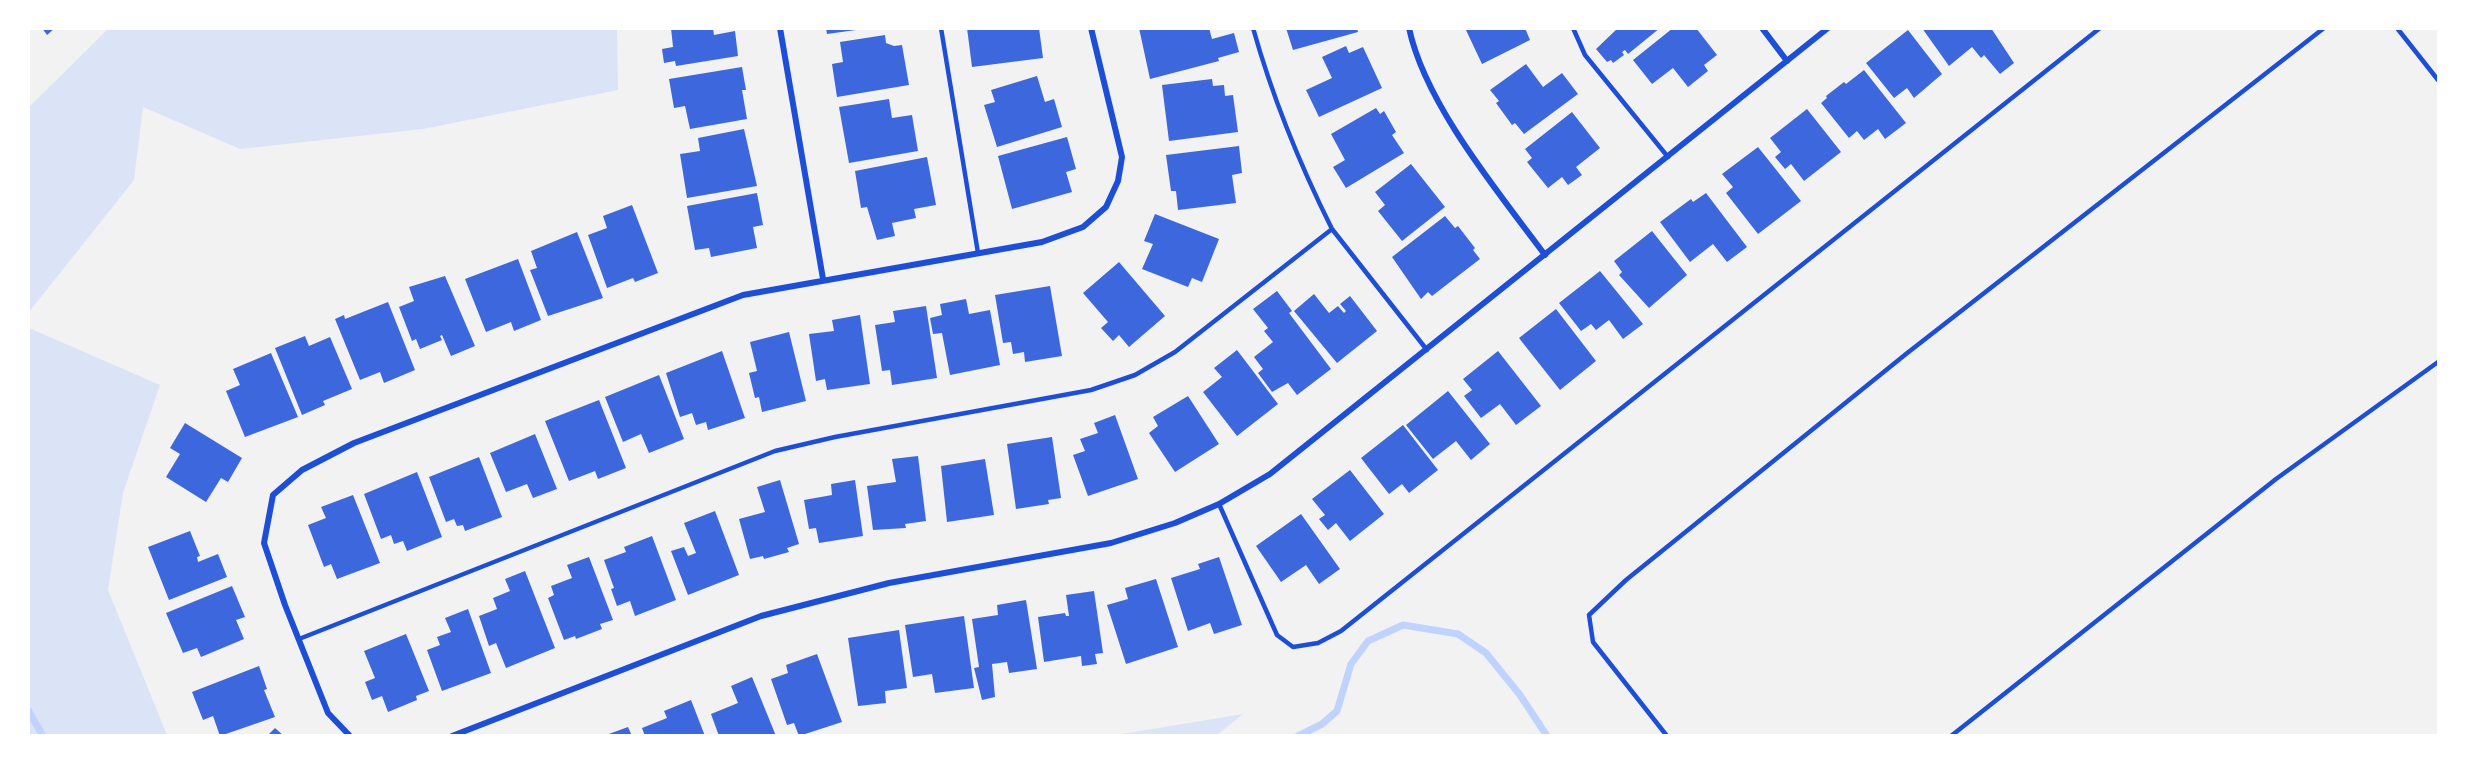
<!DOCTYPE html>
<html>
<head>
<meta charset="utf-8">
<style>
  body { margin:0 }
  #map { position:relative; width:2467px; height:764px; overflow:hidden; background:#f2f2f2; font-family:"PT Sans Narrow",sans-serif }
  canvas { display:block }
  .frame { position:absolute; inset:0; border:30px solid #fff; pointer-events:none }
</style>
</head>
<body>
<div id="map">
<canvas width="2467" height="764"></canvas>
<div class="frame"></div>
</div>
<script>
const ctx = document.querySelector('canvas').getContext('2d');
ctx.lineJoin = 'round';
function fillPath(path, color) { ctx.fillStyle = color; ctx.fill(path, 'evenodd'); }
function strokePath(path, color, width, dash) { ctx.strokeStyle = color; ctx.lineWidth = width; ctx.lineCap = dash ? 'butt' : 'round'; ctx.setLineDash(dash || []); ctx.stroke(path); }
fillPath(new Path2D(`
  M109,28L617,29L618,90L423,129L240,149L143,107L134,180L29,312V107Z
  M29,328L160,385L123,493L108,590L167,735H29Z
  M1243,714L1217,735H1116Z`), '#dbe4f7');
strokePath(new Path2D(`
  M28,710L43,736
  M1298,736L1322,724L1337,711L1351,664L1368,641L1403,625L1458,634L1486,653L1520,695L1547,736`), '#bfd3fe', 7);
fillPath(new Path2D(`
  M42,28H55L47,35Z
  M671,28H713L714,35L735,31L738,56L676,66L675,61L664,63L662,49L673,47Z
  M826,28H856V30L827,34Z
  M967,28H1039L1043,58L972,67Z
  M1139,28H1209L1212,39L1234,33L1239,52L1218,58L1219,61L1150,79Z
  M1286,28H1357L1358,32L1293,50Z
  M1465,28H1525L1530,40L1482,64Z
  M1618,28H1660L1628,54L1625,50L1622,52L1624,55L1613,63L1611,60L1607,62L1596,49Z
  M1673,28H1696L1717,55L1704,65L1708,71L1688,87L1673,68L1652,84L1633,60Z
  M1922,28H1991L2014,63L2000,74L1984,55L1981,58L1972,47L1949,66Z
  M1908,30L1942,74L1914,98L1907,88L1894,98L1866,63Z
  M885,35L886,43L894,46L902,45L909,85L837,97L832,64L843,62L840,42Z
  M1346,46L1349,53L1363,47L1382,88L1319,117L1306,90L1332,78L1322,57Z
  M1526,64L1543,87L1562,73L1578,94L1524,134L1515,123L1512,125L1496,103L1499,101L1490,90Z
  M742,67L746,90H742L747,119L690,129L685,106L674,108L669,79Z
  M1864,70L1906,123L1885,139L1878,129L1864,140L1857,131L1849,138L1821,103L1827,98L1826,96L1844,82L1846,84Z
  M1037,76L1045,102L1054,99L1062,127L997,147L984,105L995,102L991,90Z
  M1212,79L1213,86L1224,85L1225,96L1233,95L1238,132L1169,141L1162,85Z
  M889,99L892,118L912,115L918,151L849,163L839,107Z
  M1376,108L1380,114L1384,111L1396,132L1392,135L1404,153L1346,188L1333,167L1345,160L1331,134Z
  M1807,109L1841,152L1804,181L1791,164L1785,169L1775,157L1781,152L1770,138Z
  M1572,112L1600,148L1576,167L1582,175L1568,185L1562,177L1548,188L1527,162L1532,158L1525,149Z
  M744,129L757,186L687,198L680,154L700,151L698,138Z
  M1067,137L1076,169L1066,172L1072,192L1012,209L998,156Z
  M1239,146L1242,173L1232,175L1236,203L1178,210L1176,191H1171L1166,155Z
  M1758,147L1801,201L1758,234L1726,193L1733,187L1722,174Z
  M927,157L936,205L914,209L916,218L892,223L895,236L877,240L867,207L861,208L855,171Z
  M1411,164L1445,207L1402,241L1378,211L1385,205L1375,192Z
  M757,193L763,225L753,227L757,248L711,257L709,248L695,250L687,206Z
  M1706,193L1747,247L1727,262L1713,244L1690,262L1660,222L1691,199L1693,202Z
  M632,205L658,273L635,282L633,278L607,288L588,235L607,228L603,216Z
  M1155,214L1219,239L1202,282L1192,278L1188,287L1142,269L1153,244L1144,241Z
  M1445,216L1455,228L1458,226L1475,248L1473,250L1480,259L1432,296L1428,292L1421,299L1392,257Z
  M1652,231L1687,275L1649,308L1619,275L1622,272L1614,261Z
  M577,232L603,298L548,316L530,270L537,268L531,251Z
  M518,259L541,320L514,331L511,322L486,332L465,279Z
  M1119,262L1165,316L1129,347L1119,335L1113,341L1101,328L1108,322L1083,293Z
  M1600,271L1643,324L1623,339L1609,320L1596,330L1591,324L1581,331L1559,303Z
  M445,276L475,346L451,356L442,335L440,336L442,340L420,349L416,339L412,341L399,307L414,301L409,287Z
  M1050,286L1062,356L1025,362L1024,352L1013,354L1011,342L1003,343L995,295Z
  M1277,291L1292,311L1289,313L1331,369L1297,395L1288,383L1272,392L1258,373L1263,369L1254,357L1273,342L1264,331L1268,328L1253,309Z
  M1314,294L1329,313L1338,306L1344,313L1346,311L1340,304L1350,296L1377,331L1337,363L1294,311Z
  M966,299L969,314L990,310L1000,365L950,375L942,333L933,334L930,318L942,315L940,304Z
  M388,302L415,370L384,383L380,372L360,380L335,319L344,315L345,319Z
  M926,306L937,378L892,385L890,370L882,371L875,325L895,322L893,311Z
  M1556,309L1596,361L1560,390L1519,338Z
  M860,315L870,384L827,390L825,379L816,381L809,334L834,331L832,320Z
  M789,332L806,401L762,412L759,397L755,398L749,373L757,371L750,342Z
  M305,336L309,346L330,337L352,389L323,401L325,405L302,415L275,348Z
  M1237,350L1278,404L1237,436L1203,392L1222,377L1214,368Z
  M722,351L745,418L708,430L706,422L696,425L692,413L680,417L666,373Z
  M1498,351L1541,406L1516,425L1500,404L1481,418L1464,396L1472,390L1463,379Z
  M271,353L298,417L245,437L226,391L240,385L233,369Z
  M659,375L684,439L649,453L641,434L623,442L605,397Z
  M1448,391L1490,444L1471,460L1456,441L1433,459L1406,425Z
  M1188,396L1219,444L1175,472L1149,433L1158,426L1153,417Z
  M599,400L626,468L598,479L595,471L569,481L545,421Z
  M1115,415L1138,479L1088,496L1073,455L1085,451L1080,439L1098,433L1094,423Z
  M185,423L242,458L228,482L221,478L206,502L166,477L180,454L170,448Z
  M1403,425L1438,470L1409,493L1402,484L1389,494L1361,458Z
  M535,434L557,489L533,498L527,484L506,492L490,453Z
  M1052,437L1061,498L1048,500L1049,504L1016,509L1007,444Z
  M918,456L926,521L905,524L906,528L873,530L867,486L896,482L892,459Z
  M479,457L502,517L465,531L463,525L457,526L454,519L446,522L429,477Z
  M985,459L994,515L947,522L941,466Z
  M1350,470L1384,514L1350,541L1336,523L1328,530L1319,519L1325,515L1312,499Z
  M417,472L442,537L407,551L403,541L394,544L391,535L381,539L364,494Z
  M780,480L799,544L787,548L789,552L764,559L763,556L750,559L739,519L765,512L757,487Z
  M855,480L863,536L819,543L816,528L809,529L804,500L832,495L831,484Z
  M353,495L380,563L337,579L331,564L324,567L308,525L326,518L321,507Z
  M715,511L739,575L688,595L671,551L684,547L688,556L696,553L684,523Z
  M1301,514L1340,569L1319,584L1306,565L1281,582L1256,546Z
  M190,531L200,556L197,557L198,562L218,554L227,577L169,600L148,547Z
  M652,536L676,600L635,616L630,601L617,606L611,589L614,588L604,560L626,552L624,547Z
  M589,557L613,620L600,624L602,629L576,639L575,636L564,640L548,598L554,595L551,586L572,578L567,565Z
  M1219,557L1242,625L1214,634L1210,623L1188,631L1171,578L1200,569L1198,564Z
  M525,571L555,648L506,668L496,643L489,646L479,616L497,609L493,598L510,591L505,579Z
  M1156,579L1178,647L1126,664L1107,605L1128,599L1125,588Z
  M232,586L245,617L236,620L244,639L201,657L197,648L183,653L166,613Z
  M1094,591L1103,653L1095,654L1097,664L1082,666L1081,656L1044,662L1038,617L1065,613L1066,616H1069L1066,595Z
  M1026,600L1037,669L1009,673L1007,662L992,664L995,697L982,700L974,668L979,667L972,619L998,615L997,605Z
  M468,609L491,673L442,691L427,650L440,645L437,637L451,632L445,618Z
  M964,616L974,688L935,693L932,674L913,677L905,625Z
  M899,630L907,688L885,691L886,703L858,706L848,638Z
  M406,634L429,691L416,696L417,700L388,712L382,696L372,700L365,682L375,678L364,651Z
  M817,654L842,722L799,736L794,723L787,725L771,679L788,673L786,665Z
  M259,666L267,689L264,690L275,717L220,736L213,716L203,720L192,692Z
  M752,677L776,736H719L711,714L738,703L731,686Z
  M691,700L705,736H645L642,728L667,718L664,711Z
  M628,727L632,736H606V735Z
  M275,728L284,736H267Z`), '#3d67dc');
strokePath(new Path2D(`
  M941,28L978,253
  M1253,28C1273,99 1299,163 1332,229
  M1573,28L1585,55L1668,157
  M2397,28L2438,80
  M1219,504L1277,635L1293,647L1318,643L1341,631L2100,28
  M299,639L775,451L835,437L1091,390L1135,375L1175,352L1332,229L1427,350
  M1667,736L1593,642L1589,615L1626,580L1906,354L2324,28
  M1951,736L2276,479L2438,362`), '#1d4ed8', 4.5);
strokePath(new Path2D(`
  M780,28L823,279
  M1409,28C1425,104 1499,193 1545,255
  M1762,28L1787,61
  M350,736L328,713L285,605L264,543L273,495L302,470L354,443L743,295L1042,242L1083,227L1106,207L1118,181L1122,157L1091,28
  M452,736L761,616L889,583L1111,543L1175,523L1219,504L1270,474L1828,28`), '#1d4ed8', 6);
</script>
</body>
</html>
